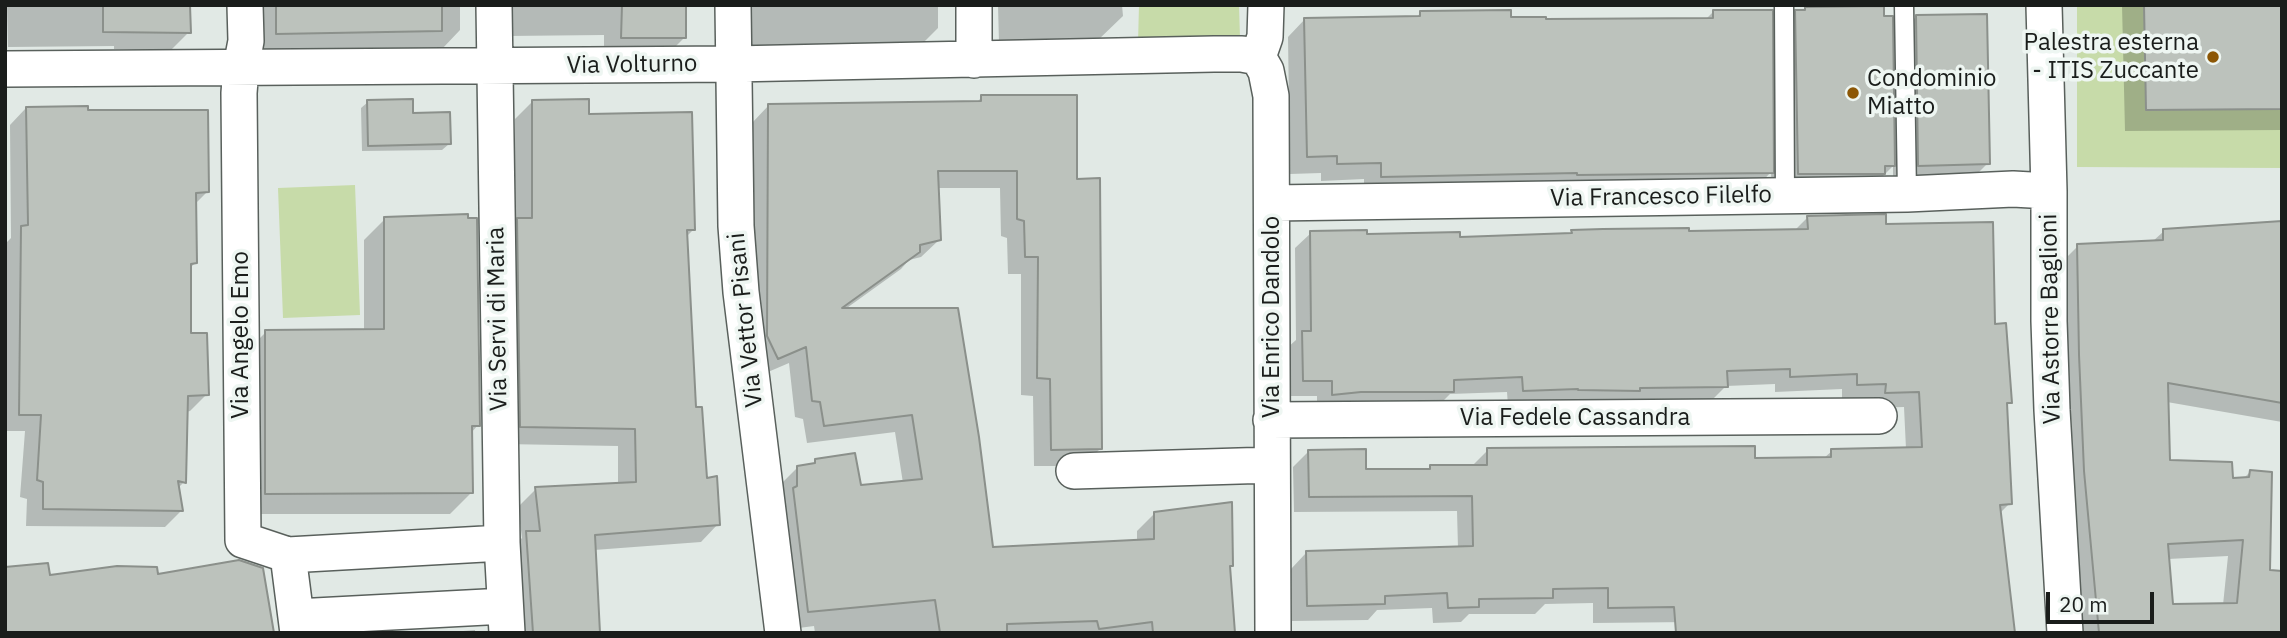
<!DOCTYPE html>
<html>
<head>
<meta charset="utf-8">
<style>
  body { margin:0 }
  #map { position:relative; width:2287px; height:638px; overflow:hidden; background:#e1e9e5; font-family:"IBM Plex Sans",sans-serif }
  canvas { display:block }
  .frame { position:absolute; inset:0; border:7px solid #1a1d1b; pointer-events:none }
  .scale { position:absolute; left:2046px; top:592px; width:108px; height:32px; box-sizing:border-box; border:4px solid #1a1d1b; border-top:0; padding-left:9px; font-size:21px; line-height:24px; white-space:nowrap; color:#1a1d1b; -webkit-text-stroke:5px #eef6f2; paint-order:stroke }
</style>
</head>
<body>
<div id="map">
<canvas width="2287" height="638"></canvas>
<div class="frame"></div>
<div class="scale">20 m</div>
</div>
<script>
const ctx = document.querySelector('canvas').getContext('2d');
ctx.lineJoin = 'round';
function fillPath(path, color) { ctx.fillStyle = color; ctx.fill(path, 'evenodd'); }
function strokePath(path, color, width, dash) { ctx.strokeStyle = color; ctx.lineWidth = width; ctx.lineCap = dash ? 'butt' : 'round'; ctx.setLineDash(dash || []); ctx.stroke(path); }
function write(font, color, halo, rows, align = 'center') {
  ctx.font = font + ' "IBM Plex Sans",sans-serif'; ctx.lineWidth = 7; ctx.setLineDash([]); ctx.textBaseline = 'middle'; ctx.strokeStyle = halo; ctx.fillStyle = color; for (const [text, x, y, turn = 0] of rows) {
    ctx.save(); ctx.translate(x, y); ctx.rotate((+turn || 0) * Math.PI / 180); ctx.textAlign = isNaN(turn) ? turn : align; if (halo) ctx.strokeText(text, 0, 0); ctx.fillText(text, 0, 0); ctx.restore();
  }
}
fillPath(new Path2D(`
  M1139,5H1239L1240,38L1138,43Z
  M2077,5H2144L2146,110L2282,109V168L2077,167Z
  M355,185L360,315L283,318L278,188Z`), '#c7dba9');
fillPath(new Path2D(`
  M7,5H189V32L171,50L114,49V46L8,47Z
  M258,5H460V30L442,49L259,51Z
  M507,5H684V38L666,56L604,55V35L507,36Z
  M750,5H938V28L921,45L751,48Z
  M998,5H1122L1123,16L1097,41L999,43Z
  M2122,5H2282V130L2125,131Z
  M1805,8L1882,18L1891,42L1916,17L1988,163L1963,188L1893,190V166L1868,191L1772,198L1771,172L1755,189L1364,193V179L1321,181V173L1290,174L1288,37L1305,19L1416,17L1421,13L1544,21L1706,19L1713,12L1771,37L1796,12H1802Z
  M982,97L1075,180L1100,449L1083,466H1034L1033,396L1021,395V274H1008L1007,238L1001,236L1000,188H937L939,240L921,257L909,260L901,269L844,310H956L992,548L1137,541V531L1155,513L1232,565L1228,568L1233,633H815L814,626L791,629L780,485L798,467L812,465L816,461L860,487L903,483L895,432L807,443L803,419L795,417L789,363L761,375L750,354L752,123L769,105L976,103Z
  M368,102L411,115L449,144L442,150L362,151L361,108Z
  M532,102L587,116L694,229L685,238L694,409L705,480L718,524L701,542L594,550L599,633H515L510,550L522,538L518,507L536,489L618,485V446L503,444L500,238L515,223V119Z
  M26,108L86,112L207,192L195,204V263L189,269V335L207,394L190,411L186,412L184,482L178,488L181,511L165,527L26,526L27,499L20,497L25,431H5V244L11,238L10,125Z
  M1808,217L1884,226L1994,326L2010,402L2006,407L2010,503L1999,514L1691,622L1593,623V603L1545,604L1535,614H1469L1461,622L1433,623L1432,608L1377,610L1368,620L1292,621L1291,569L1306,553L1458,548L1457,511L1294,512L1293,467L1309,451L1364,471H1426L1431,467H1471L1488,450L1753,460L1824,458L1832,451L1906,449L1904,407L1870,408L1842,400V389L1775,392V384L1726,386L1710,402L1508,406L1507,392L1450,394L1437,407L1317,409V396H1288L1287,348L1296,340L1295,248L1311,233L1458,238L1569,235L1572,232L1794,231Z
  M385,219L466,220L478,425L471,433V493L450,514H245V353L266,332L364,331V240Z
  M2282,223V422L2167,402L2168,461L2231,480L2243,479L2250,472L2268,572L2282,633H2082L2068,489L2062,262L2078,246L2152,242L2164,231ZM2228,556L2223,605L2171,606L2168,559Z
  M475,630V633H439Z`), '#0003');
const building = new Path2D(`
  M103,5H190L191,33L103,32Z
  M276,5H442V31L276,34Z
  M622,5H686V38H621Z
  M2144,5H2282V109L2146,110Z
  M1884,6V16H1893L1895,166H1885V174H1798L1795,10H1805V7Z
  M1511,10V17H1546V19L1713,18V10H1773L1774,173L1577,175V173L1381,177V163L1337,164V156L1307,157L1304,18L1420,16V11Z
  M1987,14L1990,164L1918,166L1916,15Z
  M981,95H1077V179L1100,178L1102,449L1051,450L1050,379L1037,378L1038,257H1025L1024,221L1017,219V171H938L941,240L920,245V252L842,308H958L979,437L993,547L1154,539V512L1232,502L1233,566H1230L1235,633H1153L1152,622L1099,629L1097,621L1007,624V633H940L935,600L808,612L793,488L797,486V466L815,463V459L855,453L861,485L922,479L912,415L824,426L820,402L812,401L806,347L778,359L767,336L768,104L981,101Z
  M413,99V113L450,112L451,144L368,146L367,100Z
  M589,99V114L692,112L695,230H687L696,407H702L707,478L717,476L720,525L595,535L600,633H533L526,531H540L535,487L636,482L635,429L520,427L517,218H532V100Z
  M88,106V110H208L209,192L196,193L197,263L191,264V333H207L209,395L188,396L186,483L178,481L183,511L43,509V482L37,480L41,415H19L21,226L28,225L26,107Z
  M468,214V218H477L480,426H472L473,493L265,494V330L384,329V217Z
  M1886,214V224L1993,222L1995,324L2006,323L2012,403H2007L2012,504L2000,505L2015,633H1676L1674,607L1608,608V588L1553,589V598L1479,599V607L1448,608L1447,593L1385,596V604L1307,606L1306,551L1473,546L1472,496L1309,497L1308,450L1366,449V469H1430V465H1487V448L1755,446V458L1831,457V449L1922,447L1919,392L1885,393L1886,384L1857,385V374L1790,377V369L1727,371L1728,387L1640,388V391L1578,390V389L1523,391L1522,377L1454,380V392H1361L1332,395V381H1303L1302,331H1311L1310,231L1367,230V234L1460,232V237L1572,233L1571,230L1603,229L1689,228V231L1808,229L1807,216Z
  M2282,221V403L2168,383L2170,460L2232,462L2233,478L2249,477L2250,470L2272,472L2270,570L2282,571V633H2099L2084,471L2079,355L2077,244L2163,240V229ZM2243,540L2237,603L2173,604L2168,544Z
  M239,560L263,568L274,633H5V567L48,563L50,575L117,566L157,567L158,574Z`);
fillPath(building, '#bcc2bc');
strokePath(building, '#8b908b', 2);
const lane = new Path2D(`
  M1784,5L1785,196
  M1904,5L1907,194`);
const street = new Path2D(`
  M245,5L246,41L241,67L239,93L243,540L288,555L502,543
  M494,5L502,543L507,633
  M733,5L736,226L741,292L783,633
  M974,5V60
  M2044,5L2049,191V321L2052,410L2065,633
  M1258,57L1266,71L1271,96L1273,633
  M1258,57L1265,37L1266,5
  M5,69L733,64L1214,54H1242L1258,57
  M1272,203L1907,194L2013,189L2049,191
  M1271,420L1879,416
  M1074,471L1272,465
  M288,555L298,633
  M296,617L505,606`);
strokePath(lane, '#59605c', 21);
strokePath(street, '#59605c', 38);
strokePath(lane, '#fff', 18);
strokePath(street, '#fff', 35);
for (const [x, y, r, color] of [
  [2213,57,7,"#8c5706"],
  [1853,93,7,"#8c5706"]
]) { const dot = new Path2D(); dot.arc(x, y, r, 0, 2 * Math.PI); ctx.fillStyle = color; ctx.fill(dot); strokePath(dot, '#eef6f2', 2.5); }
write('24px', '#1a1d1b', '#eef6f2', [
  ["Palestra esterna",2199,43],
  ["- ITIS Zuccante",2199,71],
  ["Condominio",1867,79,"left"],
  ["Miatto",1867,107,"left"]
], 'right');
write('24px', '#1a1d1b', '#eef6f2', [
  ["Via Volturno",632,65,-1],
  ["Via Francesco Filelfo",1661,197,-1],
  ["Via Enrico Dandolo",1272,317,-90],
  ["Via Servi di Maria",498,319,-91],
  ["Via Astorre Baglioni",2051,319,-91],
  ["Via Vettor Pisani",746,320,-96],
  ["Via Angelo Emo",241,335,-90],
  ["Via Fedele Cassandra",1575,418]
]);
</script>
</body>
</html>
